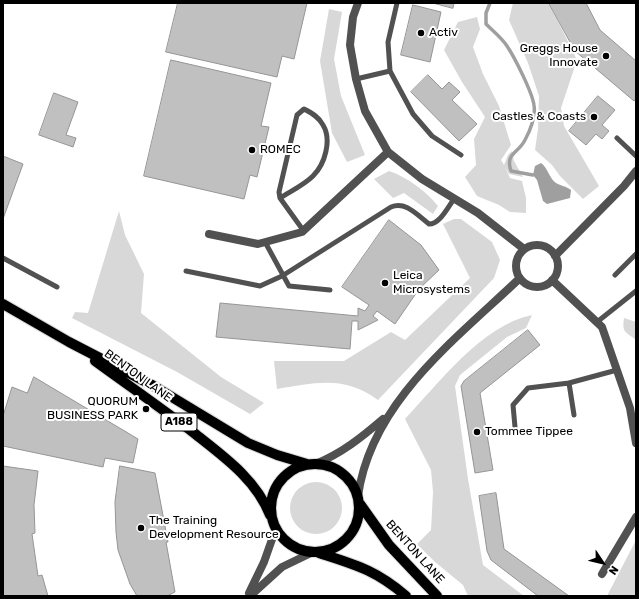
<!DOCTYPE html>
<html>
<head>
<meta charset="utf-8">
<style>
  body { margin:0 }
  #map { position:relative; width:639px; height:599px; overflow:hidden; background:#fff; font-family:Rubik,sans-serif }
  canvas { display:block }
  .frame { position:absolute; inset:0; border:4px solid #000; pointer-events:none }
  .north { position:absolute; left:583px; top:543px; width:40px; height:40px; -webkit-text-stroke:3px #fff; paint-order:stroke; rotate:125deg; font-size:11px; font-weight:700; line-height:16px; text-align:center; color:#000 }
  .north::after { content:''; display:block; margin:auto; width:14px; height:18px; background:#000; clip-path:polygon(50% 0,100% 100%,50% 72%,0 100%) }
</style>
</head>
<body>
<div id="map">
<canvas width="639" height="599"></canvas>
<div class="frame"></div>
<div class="north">N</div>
</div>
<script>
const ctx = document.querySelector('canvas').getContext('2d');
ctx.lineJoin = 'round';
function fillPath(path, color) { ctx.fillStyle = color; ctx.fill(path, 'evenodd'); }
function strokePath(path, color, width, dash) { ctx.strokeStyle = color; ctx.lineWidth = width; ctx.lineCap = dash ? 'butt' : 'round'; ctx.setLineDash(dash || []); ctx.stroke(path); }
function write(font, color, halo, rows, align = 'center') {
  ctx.font = font + ' Rubik,sans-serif'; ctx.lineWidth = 4; ctx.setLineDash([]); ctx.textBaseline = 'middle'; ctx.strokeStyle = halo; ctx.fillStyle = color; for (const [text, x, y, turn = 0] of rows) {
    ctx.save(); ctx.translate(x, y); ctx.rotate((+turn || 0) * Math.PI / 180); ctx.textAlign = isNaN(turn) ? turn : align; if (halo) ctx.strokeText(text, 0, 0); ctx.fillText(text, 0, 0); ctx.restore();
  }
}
fillPath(new Path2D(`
  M513,3H549L577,60L561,108L564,126L599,186L583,199L560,176L552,165L535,150L538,129L539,96L528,63L509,20Z
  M329,9L342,12L334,59L341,96L365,155L347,162L332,133L320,61Z
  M477,17L480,29L473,47L483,74L499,106L511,145L501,160L504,165L508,155L512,151L514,161L523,177L509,174L505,167L510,178L522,181L526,198V213L510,212L499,205L477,196L465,177L476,165L474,139L485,117L462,82L444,50L458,22Z
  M389,171C407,177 426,191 438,206L433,214L404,193L393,198L374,179Z
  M119,211L125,235L144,274L141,313L221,377L264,403L250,414L177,372L72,318L75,312L88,313Z
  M454,219H461L492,242L500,260L494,278L378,400C344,375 315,383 277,389L274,361H344L391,332L405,340L470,278L443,224Z
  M532,315L526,328L507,337L460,375L455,386L468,479L483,565L524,596H468L463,585L435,562L417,544L431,530L433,492L431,470L405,419C440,382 481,326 532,315Z
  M624,318L636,322V340C625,331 622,333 624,318Z
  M290 508a26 26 0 1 1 52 0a26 26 0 1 1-52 0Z
  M636,540V596H607Z`), '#d8d8d8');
fillPath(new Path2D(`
  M541,163C548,168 549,178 556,183C561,186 566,186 571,190L570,198L547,204L543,201L537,180L533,175L535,166Z`), '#9f9f9f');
strokePath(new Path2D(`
  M490,3L486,13V24C493,31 502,38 507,46C515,58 532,92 534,105C536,116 530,131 525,140C518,154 505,153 511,171L533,175`), '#9f9f9f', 3.5);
const building = new Path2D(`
  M178,3H307L294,59L282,56L277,77L166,52Z
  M433,3H454L453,8Z
  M549,3H586L600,30L636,61V98L634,101L575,51Z
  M413,5L441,12L430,62L401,55Z
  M171,60L271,83L261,126L269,127L257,177L250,175L244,199L144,176Z
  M428,75L442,89L449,82L460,92L452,100L477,124L459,141L411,92Z
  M54,93L78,102L66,135L76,138L73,147L39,135Z
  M598,96L615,110L602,125L609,131L602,139L596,134L586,145L569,131Z
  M3,156L23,164L3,219Z
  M389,220L421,245L439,270L419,289L395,324L377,311L373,316L378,320L358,330V321H352L350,349L216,337L220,303L358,316V308L365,311L369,305L342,287Z
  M528,330L540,345L480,393L493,470L475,473L461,386L464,381Z
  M34,377L138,439L133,463L105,458L103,467L3,446V416L12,387L27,393Z
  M3,466L38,471L34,505L35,533L32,534L38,576L42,575L48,596H3Z
  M120,466L155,473L168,542H166L175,592L167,596H137L130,584L118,550L116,532L115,502Z
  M496,493L504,549L569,596H538L491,560L487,551L479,496Z`);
fillPath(building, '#c0c0c0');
strokePath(building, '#959595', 1);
const primary = new Path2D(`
  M3,304L69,342L152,385L248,443L277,455L307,464
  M95,361C128,385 161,408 194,433C223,456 256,479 270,515
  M271 508a44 44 0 1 1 88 0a44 44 0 1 1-88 0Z
  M360,504L389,545L437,596
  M319,553C356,565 376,570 406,596`);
strokePath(primary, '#dbdbdb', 12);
strokePath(new Path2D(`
  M390,71L388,42L397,3
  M356,79L390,71L413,114L432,136L461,155
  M617,138L636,156
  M280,198C291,191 304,185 313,176C325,164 332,140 323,125C319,117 312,113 304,109L297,115L279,192L280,198L303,230
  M265,242L289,286L330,290
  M3,258L57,287
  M186,271L260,286L282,276L391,207C406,201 417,215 429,224C440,224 448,207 454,199
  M615,275L636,254
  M597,322L636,291
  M574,415L569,383L617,370
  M515,427L513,405L528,388L569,383`), '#515151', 5);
strokePath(new Path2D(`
  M358,3L353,17L350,45L356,79L365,111L388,152L422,179L478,213L524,249
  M209,234L258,244L302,232L388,152
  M516 266a21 21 0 1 1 42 0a21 21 0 1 1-42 0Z
  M555,256L624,186L636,171
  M552,280L602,327L630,408L636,443
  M315,464C341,454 362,437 383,419
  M358,496C371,402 455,340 520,278
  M602,574L636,517
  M249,593L264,562L276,528
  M250,596L282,567L311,553`), '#515151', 8);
strokePath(primary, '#000', 10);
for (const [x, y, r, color] of [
  [421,33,4,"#000"],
  [606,56,4,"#000"],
  [594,117,4,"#000"],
  [252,150,4,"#000"],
  [385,283,4,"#000"],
  [146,409,4,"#000"],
  [477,432,4,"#000"],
  [141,528,4,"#000"]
]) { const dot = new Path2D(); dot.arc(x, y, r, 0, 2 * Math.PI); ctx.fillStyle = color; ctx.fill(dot); strokePath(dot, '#fff', 1.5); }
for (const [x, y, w] of [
  [179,422,36]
]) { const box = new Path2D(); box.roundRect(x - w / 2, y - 9, w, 18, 3); ctx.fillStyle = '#fff'; ctx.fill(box); strokePath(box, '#000', 1); }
write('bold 11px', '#000', null, [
  ["A188",179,422]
]);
write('12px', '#000', '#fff', [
  ["Activ",429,33],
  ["Greggs House",598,49,"right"],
  ["Innovate",598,63,"right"],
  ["Castles & Coasts",586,117,"right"],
  ["ROMEC",260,150],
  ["Leica",393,276],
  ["Microsystems",393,290],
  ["QUORUM",138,402,"right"],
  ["BUSINESS PARK",138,416,"right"],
  ["Tommee Tippee",485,432],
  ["The Training",149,521],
  ["Development Resource",149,535]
], 'left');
write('12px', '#000', '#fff', [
  ["BENTON LANE",138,376,36],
  ["BENTON LANE",415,552,48]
]);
</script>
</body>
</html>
